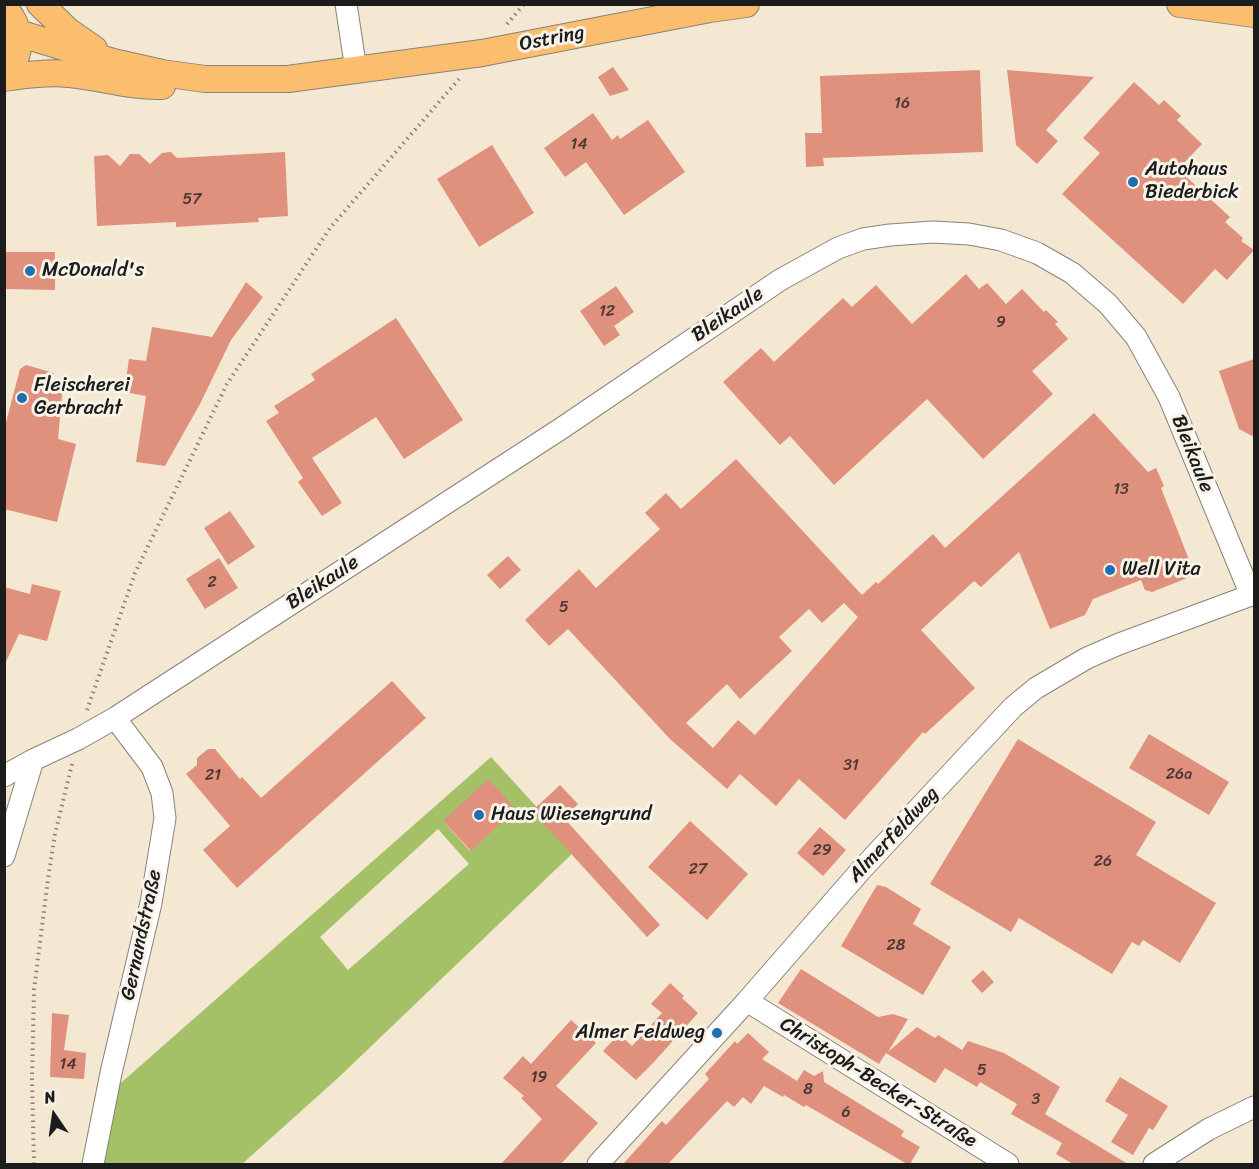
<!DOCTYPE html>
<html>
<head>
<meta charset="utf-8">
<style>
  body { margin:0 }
  #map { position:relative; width:1259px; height:1169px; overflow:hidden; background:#f4e8d3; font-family:Sriracha,sans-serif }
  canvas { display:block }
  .frame { position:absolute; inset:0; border:6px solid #1c1c1c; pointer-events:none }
  .north { position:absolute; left:24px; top:1085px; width:60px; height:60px; -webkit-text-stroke:4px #f7f3e8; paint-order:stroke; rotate:347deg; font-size:16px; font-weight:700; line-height:24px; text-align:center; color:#1c1c1c }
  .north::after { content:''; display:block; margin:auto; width:21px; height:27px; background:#1c1c1c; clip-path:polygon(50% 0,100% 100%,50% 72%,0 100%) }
</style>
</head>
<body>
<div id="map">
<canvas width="1259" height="1169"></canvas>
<div class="frame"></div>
<div class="north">N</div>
</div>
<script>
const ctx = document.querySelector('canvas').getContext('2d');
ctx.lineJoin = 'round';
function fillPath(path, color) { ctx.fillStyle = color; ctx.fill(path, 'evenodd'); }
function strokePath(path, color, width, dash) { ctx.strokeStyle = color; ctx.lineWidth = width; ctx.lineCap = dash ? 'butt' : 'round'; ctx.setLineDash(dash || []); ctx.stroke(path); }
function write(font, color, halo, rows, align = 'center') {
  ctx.font = font + ' Sriracha,sans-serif'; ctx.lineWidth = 6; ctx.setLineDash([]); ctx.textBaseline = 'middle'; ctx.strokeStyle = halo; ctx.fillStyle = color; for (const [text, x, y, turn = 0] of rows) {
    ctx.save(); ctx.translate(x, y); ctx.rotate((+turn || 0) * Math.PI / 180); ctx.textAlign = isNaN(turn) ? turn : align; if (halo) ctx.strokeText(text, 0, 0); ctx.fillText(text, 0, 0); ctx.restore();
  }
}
fillPath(new Path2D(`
  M491,757L576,850L338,1078L242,1164H102L114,1089ZM516,809L470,851L443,821ZM438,829L469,864L348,970L320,937Z`), '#a5c168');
fillPath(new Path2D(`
  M613,67L629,90L610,96L598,77Z
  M980,70L983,152L823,158L824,166L806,167L805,133H822L820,76Z
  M1007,70L1094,77L1046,130L1058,141L1037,164L1016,145Z
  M1134,82L1159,105L1164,100L1181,116L1177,120L1202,144L1185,162L1186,164L1180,171L1230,217L1225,222L1243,238L1241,241L1254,250L1227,280L1215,269L1183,304L1062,194L1100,153L1083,138Z
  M593,113L612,140L618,135L620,139L648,120L685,172L624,215L586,162L565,177L544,148Z
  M492,145L534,213L479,247L437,179Z
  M171,152L177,158L285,152L288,216L258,218L259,222L208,225L176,227V222L97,226L94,156L108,155L120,166L130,154H139L150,164L162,153Z
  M4,252H55V290L4,289Z
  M966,274L979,289L987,283L1006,304L1022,289L1044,312L1046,310L1058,322L1055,324L1068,339L1032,371L1053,394L983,459L927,399L834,485L790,436L780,445L723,382L761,348L774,362L843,298L852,307L876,285L912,324Z
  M246,282L263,297L231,340L200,404L165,466L136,462L146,396L124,392L129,359L146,361L152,327L212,337Z
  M616,286L634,312L614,326L620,335L604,346L580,311Z
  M396,318L463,420L404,459L376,417L312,458L342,503L322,516L298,482L303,478L266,421L279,413L274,406L315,380L311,374Z
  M1254,359V437L1239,429L1219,371Z
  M26,365L54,373L52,382L63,384L58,439L76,444L57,522L4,509V430L20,369Z
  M1094,413L1148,472L1156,468L1164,486L1161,488L1195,575L1152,592L1145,590L1141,580L1093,599L1085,615L1050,629L1019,552L981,587L974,581L921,630L975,688L925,734L923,732L845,820L799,779L776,806L740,774L727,789L670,739L568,629L549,646L525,620L579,569L596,588L660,529L645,513L666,493L681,509L736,459L862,595L876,582L878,584L933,534L945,548ZM844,603L858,617L755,735L738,720L713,748L686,723L727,684L740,699L792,651L779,637L809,609L822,623Z
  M230,511L255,547L228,565L204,528Z
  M508,556L521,570L500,589L487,575Z
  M219,558L238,588L205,609L186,579Z
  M32,584L61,591L47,641L19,634L4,666V587L30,594Z
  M392,681L426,718L237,888L203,850L230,826L186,774L197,765V758L208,749H215L240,779L242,777L261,798Z
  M1149,734L1229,782L1209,815L1129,768Z
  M1018,739L1156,822L1136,855L1216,903L1180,963L1143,940L1139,946L1132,942L1112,974L1019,918L1011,932L930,884Z
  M488,779L516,809L471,851L443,821Z
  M560,785L578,804L564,818L660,925L647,937L532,811Z
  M690,821L748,874L707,920L648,867Z
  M820,827L846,850L823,876L797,853Z
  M877,885L886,887L921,909L913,924L951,947L923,995L841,946Z
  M801,969L878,1017L893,1014L908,1019L888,1052L917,1027L935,1038L938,1035L962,1050L968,1041L1004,1053L1036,1072L1060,1087L1045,1114L1128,1164H1073L1056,1154L1062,1143L1011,1114L1017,1104L980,1082L977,1087L945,1068L935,1083L886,1053L879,1064L778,1003Z
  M983,970L994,982L982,993L971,981Z
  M670,983L684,996L682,998L698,1013L653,1063L636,1080L603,1051L619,1034L632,1046L662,1013L651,1004Z
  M52,1013L69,1015L64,1050L86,1053L84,1079L50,1077Z
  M571,1020L596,1043L556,1086L598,1123L561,1164H501L542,1119L521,1098L524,1096L503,1078L523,1056L531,1064Z
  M748,1033L769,1052L762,1059L797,1081L804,1070L814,1076L823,1071L824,1082L904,1131L901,1136L920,1147L910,1164H907L806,1105L804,1107L784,1095L783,1097L764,1086L751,1104L743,1097L734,1107L727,1101L668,1164H623L662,1121L666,1125L709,1079L705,1074L735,1041L737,1044Z
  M1120,1077L1168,1106L1153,1130L1149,1128L1133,1155L1111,1142L1128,1115L1105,1101Z`), '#df917d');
const minor = new Path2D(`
  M346,4L356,70
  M4,776L33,760
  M4,856L33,760L78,739L115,718L562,428L780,280L838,248L863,239L890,235L933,232L969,234L1001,240L1037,253L1072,273L1108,304L1136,337L1169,397L1251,595
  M747,1001L1008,1164
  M93,1164L111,1073L151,903L165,818L162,793L152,767L115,718
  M598,1164L747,1001L862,869L1013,707L1036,688L1087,658L1119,644L1254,594
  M1154,1164L1209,1129L1254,1107`);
const major = new Path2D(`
  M40,4L68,31L94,49
  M1180,4L1254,14
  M4,8C22,27 24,55 4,75
  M18,33L113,62L162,73L205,79H288L482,53L710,9L746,4
  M4,78C26,75 48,72 69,74C101,77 130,87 162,86`);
strokePath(minor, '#888278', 23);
strokePath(major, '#888278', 28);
strokePath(new Path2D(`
  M507,24L524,4
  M87,710L135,573L227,384L330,228L459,79
  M34,1164L32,1079L34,990L48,879L55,834L72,764`), '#888278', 4, [1.5, 4.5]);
strokePath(minor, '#fff', 21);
strokePath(major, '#fbbd6e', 26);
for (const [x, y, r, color] of [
  [1133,182,6,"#1f6fb2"],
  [30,271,6,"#1f6fb2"],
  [22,398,6,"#1f6fb2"],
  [1110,570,6,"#1f6fb2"],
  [479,815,6,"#1f6fb2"],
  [717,1033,6,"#1f6fb2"]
]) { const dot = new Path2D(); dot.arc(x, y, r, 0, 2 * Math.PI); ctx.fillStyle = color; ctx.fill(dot); strokePath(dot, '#f7f3e8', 2); }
write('16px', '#4d3934', null, [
  ["16",902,104],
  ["14",579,145],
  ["57",192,200],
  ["12",607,312],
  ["9",1001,323],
  ["13",1121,490],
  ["2",212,583],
  ["5",564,608],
  ["31",851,766],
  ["26a",1179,775],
  ["21",213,776],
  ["29",822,851],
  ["26",1103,862],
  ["27",698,870],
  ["28",896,946],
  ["14",68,1065],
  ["5",982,1071],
  ["19",539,1078],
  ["8",808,1090],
  ["3",1036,1100],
  ["6",846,1113]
]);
write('20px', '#1c1c1c', '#f7f3e8', [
  ["Ostring",552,39,-11],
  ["Bleikaule",728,315,-34],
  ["Bleikaule",1192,454,68],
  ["Bleikaule",323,583,-33],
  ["Almerfeldweg",894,835,-47],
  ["Gernandstraße",142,935,-78],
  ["Christoph-Becker-Straße",878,1083,32]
]);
write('20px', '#1c1c1c', '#f7f3e8', [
  ["Autohaus",1145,170],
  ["Biederbick",1145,193],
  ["McDonald's",42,271],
  ["Fleischerei",34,386],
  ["Gerbracht",34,409],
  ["Well Vita",1122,570],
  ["Haus Wiesengrund",491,815],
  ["Almer Feldweg",705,1033,"right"]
], 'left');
</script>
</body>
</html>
